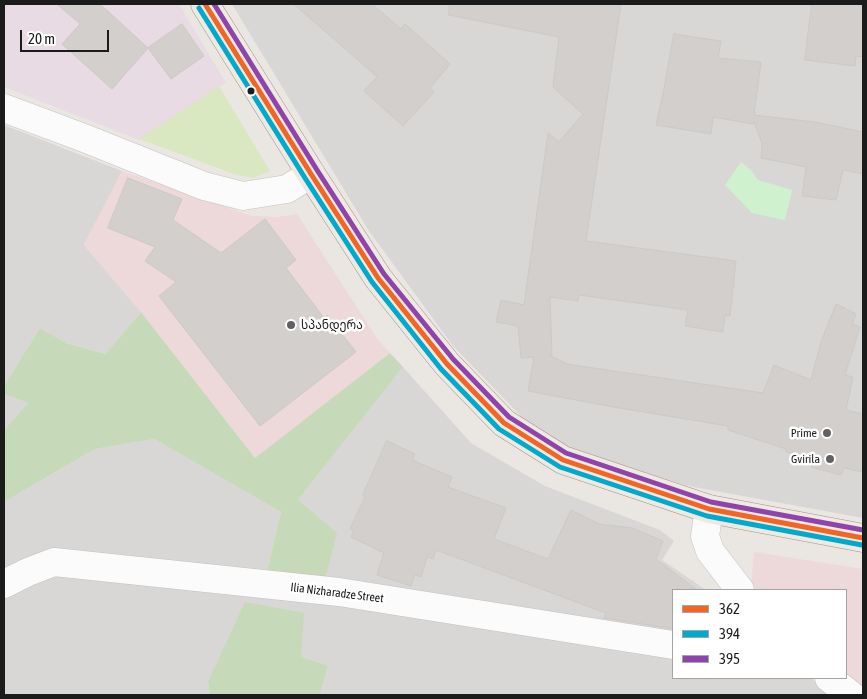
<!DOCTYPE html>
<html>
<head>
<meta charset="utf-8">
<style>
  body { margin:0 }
  #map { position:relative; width:867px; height:699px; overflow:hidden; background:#eae7e3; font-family:"Asap Condensed",sans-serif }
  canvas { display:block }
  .frame { position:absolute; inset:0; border:5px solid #1b1b1b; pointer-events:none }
  .legend { position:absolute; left:672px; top:589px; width:175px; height:90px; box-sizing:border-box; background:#fff; border:1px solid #a4a4a4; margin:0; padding:6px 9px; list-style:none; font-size:15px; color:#1b1b1b }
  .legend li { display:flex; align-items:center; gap:10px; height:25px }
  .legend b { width:25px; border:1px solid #a4a4a4 }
  .scale { position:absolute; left:20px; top:30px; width:89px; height:22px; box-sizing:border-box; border:2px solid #1b1b1b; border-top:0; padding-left:6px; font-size:15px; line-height:18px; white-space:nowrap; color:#1b1b1b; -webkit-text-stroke:4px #fff; paint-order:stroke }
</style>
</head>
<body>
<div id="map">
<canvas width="867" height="699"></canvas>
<div class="frame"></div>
<ul class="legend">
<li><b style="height:6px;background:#f26522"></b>362</li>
<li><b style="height:6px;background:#00a9ce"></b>394</li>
<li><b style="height:6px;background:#8e44ad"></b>395</li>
</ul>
<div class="scale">20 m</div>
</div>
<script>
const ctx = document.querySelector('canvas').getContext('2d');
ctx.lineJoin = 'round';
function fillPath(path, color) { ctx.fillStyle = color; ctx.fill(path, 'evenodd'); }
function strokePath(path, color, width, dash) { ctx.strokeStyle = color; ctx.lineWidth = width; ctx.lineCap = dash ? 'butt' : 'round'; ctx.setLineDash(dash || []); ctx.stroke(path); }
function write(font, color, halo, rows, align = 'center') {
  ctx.font = font + ' "Asap Condensed","Noto Sans Georgian",sans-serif'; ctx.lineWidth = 5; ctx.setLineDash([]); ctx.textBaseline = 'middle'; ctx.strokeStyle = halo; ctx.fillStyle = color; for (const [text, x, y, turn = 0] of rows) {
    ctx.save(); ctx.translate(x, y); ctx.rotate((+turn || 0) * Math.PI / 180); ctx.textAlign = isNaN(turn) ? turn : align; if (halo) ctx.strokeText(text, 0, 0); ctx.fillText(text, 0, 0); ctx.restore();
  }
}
fillPath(new Path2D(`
  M232,4H863V518L688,486L546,442L453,346L369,231Z
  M4,125L122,171L84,245L141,312L107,354L66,343L40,328L4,386Z
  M403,367L471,443L545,486L660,530L674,541L662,560L706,590H673V635L324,583L298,500Z
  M4,394L28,403L4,430Z
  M154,439L281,512L266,576L4,574V502L95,449Z
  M64,575L378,608L673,654V678H811L832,695H320L328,666L208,682L210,695H4V596L37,578Z`), '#d9d7d5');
fillPath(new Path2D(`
  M122,171L252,216L278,217L297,214L378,340L390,353L255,458L141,312L84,245Z
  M754,552L863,569V695L846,678V590H753L751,589Z`), '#edd9d9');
fillPath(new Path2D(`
  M4,4H179L226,83L139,140L4,87Z`), '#e8dbe4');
fillPath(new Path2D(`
  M219,86L270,171L253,178L234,174L139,139Z`), '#d9e8c0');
fillPath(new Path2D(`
  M141,312L255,458L390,353L403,367L298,500L337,533L324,583L266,576L281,512L154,439L95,449L4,502V430L28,403L4,394V386L40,328L66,343L106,354Z
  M245,602L304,613L301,657L328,666L320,695H210L208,682Z`), '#c6d9b8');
fillPath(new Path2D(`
  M741,162L751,170L758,180L792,190L785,220L752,213L725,185Z`), '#d0f1cd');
const building = new Path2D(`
  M57,4H100L148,48L112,89L62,44L80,24Z
  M294,4H372L401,29L405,24L450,64L430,88L434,92L403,126L364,91L377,77Z
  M450,4H621L586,241L736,261L730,316L725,315L723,332L685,326L688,310L579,295L578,301L550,297L552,355H549L567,364L763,393L774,365L811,380L821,342L836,304L856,314L852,324L860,327L845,375L853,377L846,410L863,414V472L844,468L841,475L811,467L813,460L786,452V449L728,430V426L613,407L528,391L534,357L521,358L518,326L496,322L501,300L524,305L548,133L559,142L583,114L553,87L559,37L449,15Z
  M812,4H863V57L856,56L855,66L805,60Z
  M182,24L204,56L171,79L148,48Z
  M674,34L721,41L718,58L761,62L754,115L815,122L863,132V174L843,170L836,200L802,196L806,167L761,158L762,143L754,122L753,124L713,117L711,134L656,125L664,89Z
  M128,178L182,199L173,220L221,253L265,219L296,260L286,268L324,318L327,315L356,352L260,426L159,296L176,282L145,261L155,247L108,228Z
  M387,441L415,454L412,460L452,477L448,487L506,508L494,539L548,559L571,510L599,524L632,528L663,541L656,559L697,590H673V629L604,618L606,613L436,550L433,559L427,557L421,577L415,575L411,586L377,575L384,553L351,537L354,531L350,529L365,497L363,495Z`);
fillPath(building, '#d2cfcc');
strokePath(building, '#cdc9c5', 1);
const minor = new Path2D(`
  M4,108L84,138L204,186L243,196L287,189L311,174
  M709,509L705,536L710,551L740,590
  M4,584L28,572L54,562L339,592L673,645
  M829,678L851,695`);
const major = new Path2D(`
  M205,4L311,174L378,278L447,364L504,423L563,460L709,509L863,538`);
strokePath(minor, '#c2c1bf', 29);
strokePath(major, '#a09380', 29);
strokePath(minor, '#fcfbfb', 28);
strokePath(major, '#f0e9e2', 28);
strokePath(new Path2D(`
  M205,4L311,174L378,278L447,364L504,423L563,460L709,509L863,538`), '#f26522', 5);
strokePath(new Path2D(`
  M199,8L305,178L372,282L441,369L499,429L560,467L707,516L862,545`), '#00a9ce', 5);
strokePath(new Path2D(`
  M214,4L317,170L384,274L453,359L509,417L566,453L711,502L863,530`), '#8e44ad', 5);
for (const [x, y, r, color] of [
  [251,91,4.5,"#1b1b1b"],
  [291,325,5,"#636261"],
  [827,433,5,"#636261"],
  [830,459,5,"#636261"]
]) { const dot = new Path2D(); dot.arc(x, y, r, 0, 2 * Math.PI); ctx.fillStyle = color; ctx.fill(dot); strokePath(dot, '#fff', 2); }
write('12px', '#1b1b1b', '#fff', [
  ["სპანდერა",301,325,"left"],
  ["Prime",817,433],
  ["Gvirila",820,459]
], 'right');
write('12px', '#1b1b1b', '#fff', [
  ["Ilia Nizharadze Street",337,593,7]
]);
</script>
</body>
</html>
